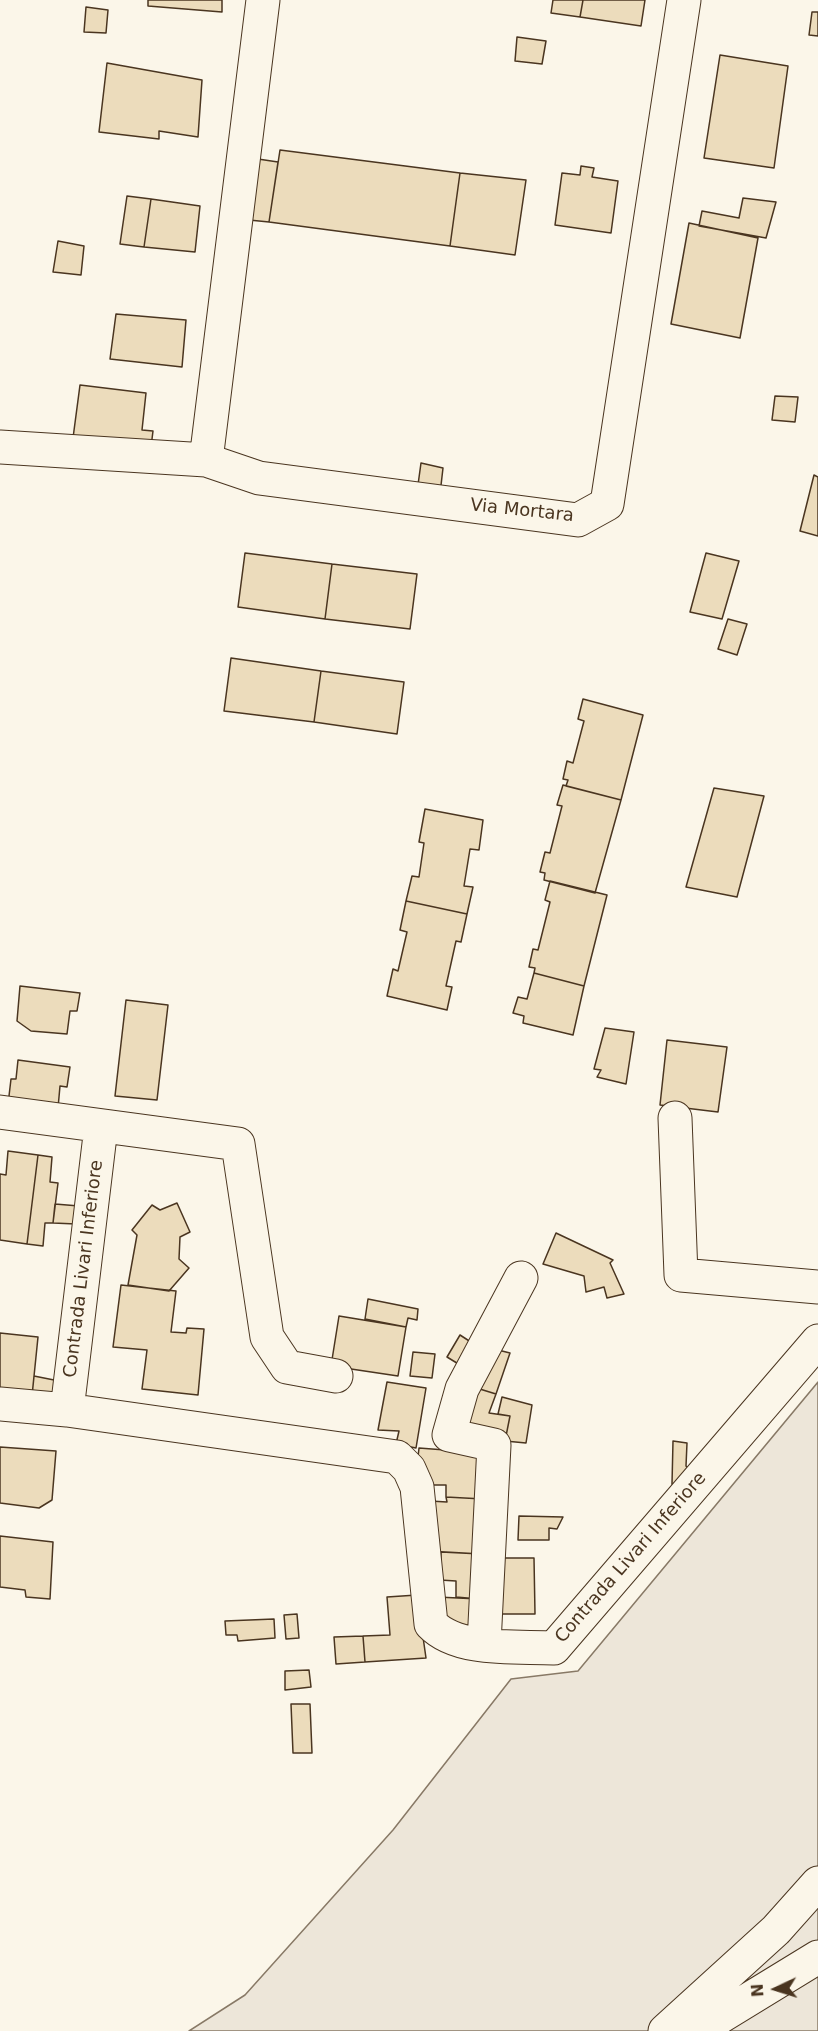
<!DOCTYPE html>
<html>
<head>
<meta charset="utf-8">
<style>
  body { margin:0 }
  #map { position:relative; width:818px; height:2031px; overflow:hidden; background:#fbf6e9; font-family:"DejaVu Sans",sans-serif }
  canvas { display:block }
  .north { position:absolute; left:746px; top:1959px; width:60px; height:60px; -webkit-text-stroke:4px #fbf6e9; paint-order:stroke; rotate:266deg; font-size:16px; font-weight:700; line-height:24px; text-align:center; color:#4a3520 }
  .north::after { content:''; display:block; margin:auto; width:21px; height:27px; background:#4a3520; clip-path:polygon(50% 0,100% 100%,50% 72%,0 100%) }
</style>
</head>
<body>
<div id="map">
<canvas width="818" height="2031"></canvas>
<div class="north">N</div>
</div>
<script>
const ctx = document.querySelector('canvas').getContext('2d');
ctx.lineJoin = 'round';
function fillPath(path, color) { ctx.fillStyle = color; ctx.fill(path, 'evenodd'); }
function strokePath(path, color, width, dash) { ctx.strokeStyle = color; ctx.lineWidth = width; ctx.lineCap = dash ? 'butt' : 'round'; ctx.setLineDash(dash || []); ctx.stroke(path); }
function write(font, color, halo, rows, align = 'center') {
  ctx.font = font + ' "DejaVu Sans",sans-serif'; ctx.lineWidth = 4.5; ctx.setLineDash([]); ctx.textBaseline = 'middle'; ctx.strokeStyle = halo; ctx.fillStyle = color; for (const [text, x, y, turn = 0] of rows) {
    ctx.save(); ctx.translate(x, y); ctx.rotate((+turn || 0) * Math.PI / 180); ctx.textAlign = isNaN(turn) ? turn : align; if (halo) ctx.strokeText(text, 0, 0); ctx.fillText(text, 0, 0); ctx.restore();
  }
}
const green = new Path2D(`
  M818,1382V1869L652,2031H189L245,1995L393,1830L511,1679L578,1671Z
  M818,1899V1950L719,2000Z
  M818,1972V2031H719Z`);
fillPath(green, '#ede6d9');
strokePath(green, '#887966', 1.5);
const building = new Path2D(`
  M148,0H222V12L148,6Z
  M553,0H583L580,17L551,13Z
  M583,0H645L641,26L580,17Z
  M86,7L108,10L106,33L84,32Z
  M812,12H818V36L809,35Z
  M517,37L546,41L542,64L515,61Z
  M720,55L788,66L774,168L704,158Z
  M107,63L202,80L198,137L159,131V139L99,132Z
  M280,150L460,173L450,246L269,222Z
  M258,159L278,162L269,222L249,220Z
  M581,166L594,168L592,177L618,181L611,233L555,225L562,173L580,175Z
  M460,173L526,180L515,255L450,246Z
  M127,196L151,199L144,247L120,244Z
  M743,198L776,202L766,238L699,226L702,211L739,218Z
  M151,199L200,206L195,252L144,247Z
  M689,223L758,238L740,338L671,324Z
  M58,241L84,246L81,275L53,272Z
  M116,314L186,320L182,367L110,359Z
  M80,385L146,393L142,430L153,431L151,447L73,438Z
  M775,396L798,397L795,422L772,420Z
  M421,463L443,468L440,494L417,492Z
  M814,475L818,477V536L800,531Z
  M245,553L332,564L325,619L238,607Z
  M706,553L739,561L722,619L690,612Z
  M332,564L417,574L410,629L325,619Z
  M728,619L747,624L737,655L718,649Z
  M231,658L321,671L314,722L224,711Z
  M321,671L404,682L397,734L314,722Z
  M583,699L643,715L621,800L566,786L568,780L563,779L567,761L573,763L584,721L578,719Z
  M563,785L621,800L595,893L544,880L545,873L540,872L545,852L550,853L562,806L557,805Z
  M714,788L764,796L737,897L686,887Z
  M425,809L483,820L479,850L470,849L464,886L473,887L467,914L406,901L412,876L419,877L424,843L419,842Z
  M550,881L607,895L584,986L534,973L535,968L529,967L533,949L538,950L550,902L545,900Z
  M406,901L467,914L461,942L456,941L446,986L452,987L447,1010L387,996L393,969L398,971L407,932L400,930Z
  M534,973L584,986L573,1035L523,1023L524,1016L513,1013L518,997L527,999Z
  M20,986L80,993L77,1011H70L67,1034L31,1031L17,1021Z
  M126,1000L168,1005L157,1100L115,1096Z
  M605,1028L634,1032L626,1084L597,1077L601,1070L594,1069Z
  M667,1040L727,1047L718,1112L660,1105Z
  M18,1060L70,1067L67,1087L60,1086L58,1108L22,1106L9,1096L11,1079H16Z
  M8,1151L38,1155L27,1244L0,1240V1174L6,1175Z
  M38,1155L52,1157L50,1182L58,1183L53,1223H45L43,1246L27,1244Z
  M177,1203L190,1232L180,1237L179,1259L189,1268L169,1291L128,1285L137,1235L132,1230L152,1205L160,1210Z
  M55,1204L79,1206L76,1224L53,1223Z
  M556,1233L613,1260L610,1263L624,1294L607,1298L604,1287L586,1292L584,1276L543,1264Z
  M121,1285L176,1291L171,1332L186,1333L187,1328L204,1329L198,1395L142,1389L147,1350L113,1347Z
  M368,1299L418,1309L417,1320L408,1318L406,1327L365,1319Z
  M339,1316L406,1327L398,1376L331,1366Z
  M0,1333L38,1337L32,1396L0,1393Z
  M460,1335L477,1346L465,1368L447,1357Z
  M490,1348L510,1353L496,1394L470,1386Z
  M413,1352L435,1354L432,1378L410,1376Z
  M34,1376L59,1381L56,1398L32,1396Z
  M387,1382L426,1388L416,1448L396,1444L399,1431L378,1430Z
  M470,1386L496,1394L489,1413L510,1416L505,1441L457,1430Z
  M502,1397L532,1405L526,1443L505,1441L510,1416L498,1414Z
  M673,1441L687,1443L686,1466L693,1474L680,1488L672,1484Z
  M0,1447L56,1451L52,1500L39,1508L0,1503Z
  M419,1448L484,1453L483,1499L446,1497V1485H430L416,1475Z
  M446,1497L483,1499L481,1554L428,1551L430,1501L447,1502Z
  M519,1516L563,1517L557,1529L549,1528V1540H518Z
  M0,1536L53,1542L50,1599L26,1597L25,1590L0,1587Z
  M441,1552L481,1554L479,1599L456,1597V1581L440,1580Z
  M492,1558H534L535,1614H491Z
  M417,1595L426,1658L365,1662L363,1636L390,1635L387,1597Z
  M437,1597L479,1599L474,1629L438,1615Z
  M297,1614L299,1638L286,1639L284,1615Z
  M274,1619L275,1638L238,1641L237,1635H226L225,1621Z
  M363,1636L365,1662L336,1664L334,1637Z
  M309,1670L311,1687L285,1690V1671Z
  M291,1704H310L312,1753H293Z`);
fillPath(building, '#ecdcbc');
strokePath(building, '#4a3520', 1.5);
const minor = new Path2D(`
  M0,447L206,460L259,478L578,520L607,504L684,0
  M206,460L263,0
  M0,1112L238,1144L267,1337L287,1367L336,1376
  M675,1118L681,1275L818,1287
  M0,1404L67,1410L101,1127
  M67,1410L397,1457L409,1469L417,1487L431,1624C458,1652 516,1646 554,1648L818,1341
  M484,1644L494,1445L449,1435L462,1389L521,1278
  M665,2031L776,1930L818,1883
  M697,2031L818,1957`);
strokePath(minor, '#4a3520', 35);
strokePath(minor, '#fbf6e9', 33);
write('18px', '#4a3520', '#fbf6e9', [
  ["Via Mortara",522,511,6],
  ["Contrada Livari Inferiore",84,1269,-83],
  ["Contrada Livari Inferiore",631,1558,-49]
]);
</script>
</body>
</html>
